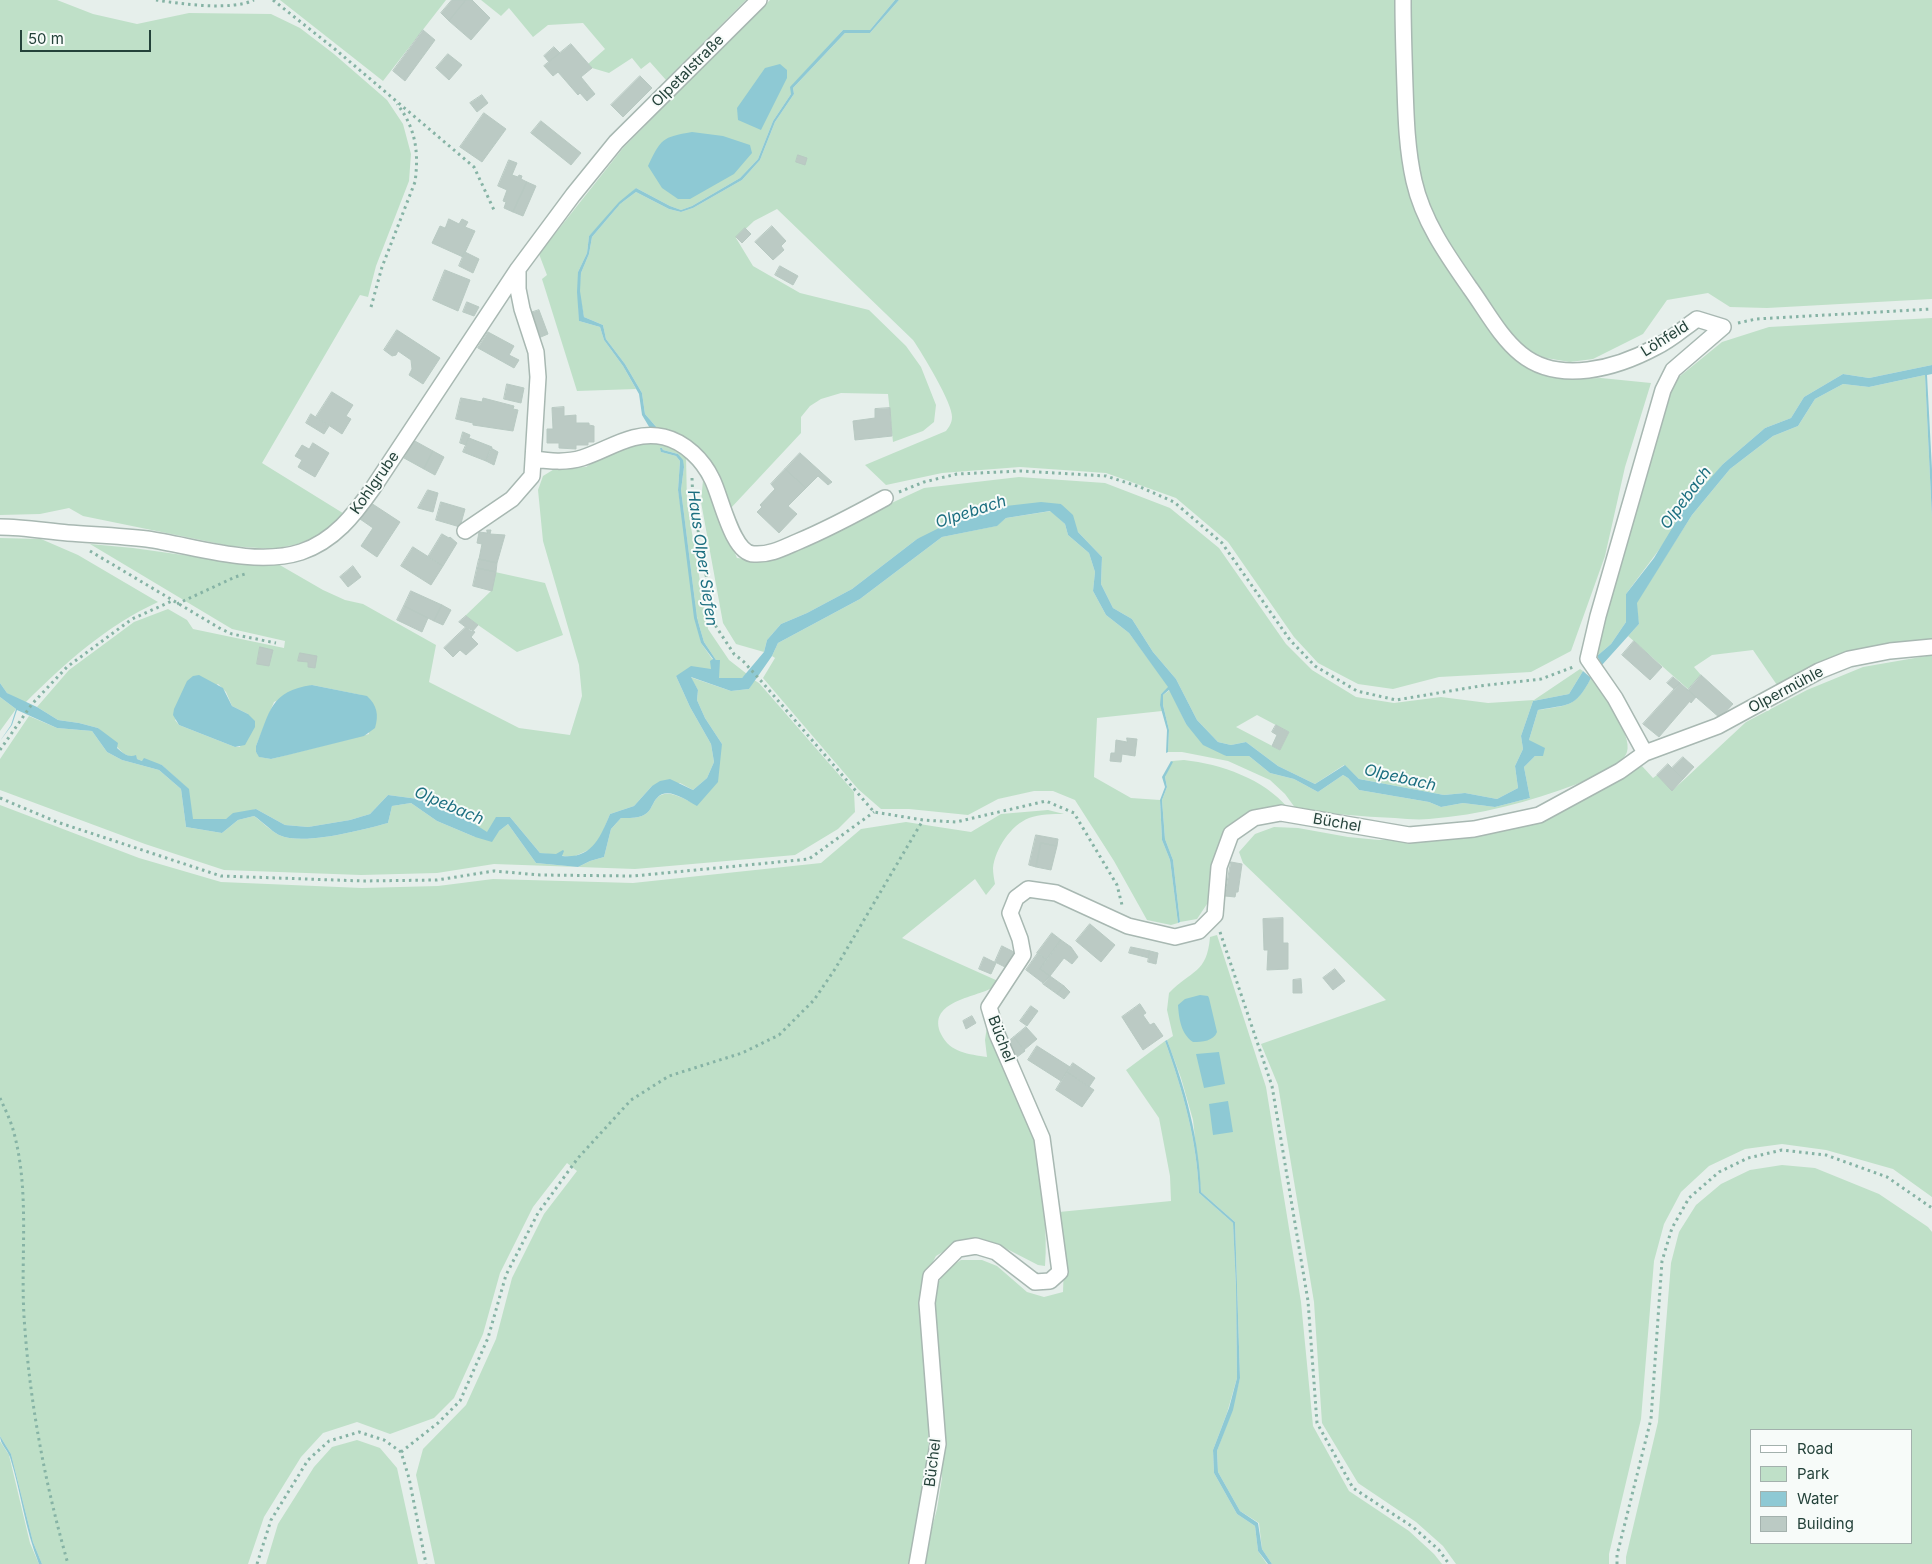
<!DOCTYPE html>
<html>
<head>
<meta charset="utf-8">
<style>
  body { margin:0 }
  #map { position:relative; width:1932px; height:1564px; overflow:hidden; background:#e6efeb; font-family:Inter,sans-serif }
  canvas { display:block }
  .legend { position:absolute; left:1750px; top:1429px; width:162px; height:115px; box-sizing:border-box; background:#f7fbf9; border:1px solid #a3b1ad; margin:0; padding:6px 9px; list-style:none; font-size:15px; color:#24423a }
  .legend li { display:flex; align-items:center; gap:10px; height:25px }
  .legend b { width:25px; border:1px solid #a3b1ad }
  .scale { position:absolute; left:20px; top:30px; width:131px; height:22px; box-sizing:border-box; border:2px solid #24423a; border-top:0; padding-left:6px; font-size:15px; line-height:18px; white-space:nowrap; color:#24423a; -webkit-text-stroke:4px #f7fbf9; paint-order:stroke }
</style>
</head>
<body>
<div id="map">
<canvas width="1932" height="1564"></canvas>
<ul class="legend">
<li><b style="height:6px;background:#fff"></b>Road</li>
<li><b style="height:14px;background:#bfe0c8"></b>Park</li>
<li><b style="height:14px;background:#8ec9d4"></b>Water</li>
<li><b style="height:14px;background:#bbcac4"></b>Building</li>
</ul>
<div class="scale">50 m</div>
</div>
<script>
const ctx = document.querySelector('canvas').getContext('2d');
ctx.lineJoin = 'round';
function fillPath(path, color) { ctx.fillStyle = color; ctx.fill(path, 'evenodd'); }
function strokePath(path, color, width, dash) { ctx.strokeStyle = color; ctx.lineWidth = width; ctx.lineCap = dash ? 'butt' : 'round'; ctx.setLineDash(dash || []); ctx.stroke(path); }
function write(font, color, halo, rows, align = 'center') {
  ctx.font = font + ' Inter,sans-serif'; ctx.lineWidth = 4; ctx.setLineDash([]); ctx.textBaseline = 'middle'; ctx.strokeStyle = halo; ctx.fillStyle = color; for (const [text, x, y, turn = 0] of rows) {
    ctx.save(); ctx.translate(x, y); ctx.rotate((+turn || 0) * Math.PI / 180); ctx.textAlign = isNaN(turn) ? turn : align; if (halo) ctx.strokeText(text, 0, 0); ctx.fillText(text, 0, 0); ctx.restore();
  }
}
fillPath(new Path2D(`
  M0,0H57L93,14L137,24L189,13L271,14L300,28L334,54L387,100L403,124L411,154L409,181L376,266L368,297L360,295L262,463L346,515L330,530L298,544L273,549L230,546L83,516L69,508L40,514L0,515Z
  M280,0H446L383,81Z
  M481,0H746L666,80L650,62L641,69L632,58L609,73L592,68L588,64L605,49L583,23L548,25L533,37L509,8L501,16Z
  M770,0H895L870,30H843L791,87V94L773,121L758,159L740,178L692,206L681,210L670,206L636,188L589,236L587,253L578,272L579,321L600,327L604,340L623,366L636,389L577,391L542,279L547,275L539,254L623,148Z
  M899,0H1395L1400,141L1408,184L1421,225L1438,253L1496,337L1521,363L1541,374L1569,379L1601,378L1651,383L1625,467L1605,556L1571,651L1531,672L1439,677L1393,689L1358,684L1318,663L1294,637L1228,542L1176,498L1106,473L1020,467L942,473L886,485L865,465L946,431C949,427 952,423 952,417C953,404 922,353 913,340L777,209L754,221L736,238L753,266L800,293L869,310L906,346L921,367L936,405L934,422L923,431L893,442L888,394L841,393L821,399L810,406L801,417V433L730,509L716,473L658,429L645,414L642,393L625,364L606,339L603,325L584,317L579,291L581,273L589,254L592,237L620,204L636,192L669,209L681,212L693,208L742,180L760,160L775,122L794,94L793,88L845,33H870Z
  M1409,0H1932V299L1767,308L1730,307L1708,293L1667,300L1643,334L1593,359L1570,362L1546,358L1530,352L1509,330L1482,294L1452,249L1435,219L1421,181L1413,140Z
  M1932,318V365L1869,378L1843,374L1804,397L1791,418L1765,428L1723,464L1626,594V622L1611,644L1597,656L1596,654L1600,636L1664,404L1674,381L1722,342L1769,327Z
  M1925,375L1932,518V639C1904,642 1876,645 1848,653C1823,659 1800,673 1777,685L1753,650L1712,655L1694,667L1701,675L1688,689L1628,636L1639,624L1636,603L1692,515L1730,469L1773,436L1798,426L1815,399L1843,384L1869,387Z
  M631,443C654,443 667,442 686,456L687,503L708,629L729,660L747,674L742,678H719L716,660L704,642L697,618L681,490L684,467L678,454L663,450L662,448L661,452L676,456L680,461L678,490L701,643L713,660L711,669L676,676L690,707L711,744L714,762L707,778L693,790L680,783L652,786L634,806L610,814L602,834L593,848L573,857L540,853L510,817L487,833L441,802L388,795L370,814L350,820L308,827L285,825L256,809L226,819H192L188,789L162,765L142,761L124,754L98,728L79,723L58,720L37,707L69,670L134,622L168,609L187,620L193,629L284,648L285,641L232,629L90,544L133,548L226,561L278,564L323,590L345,600L363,604L436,645L429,682L519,728L570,735L582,696L579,665L543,541L538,490L543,476L556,468L586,467L612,451ZM218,684L226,692L232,706L248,714L240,747H235L179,725L175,720ZM312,685L361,695L369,734L271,759L260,757L256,752V746L274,702Z
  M1019,477L1105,483L1170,508L1219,548L1286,644L1312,670L1356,697L1394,703L1441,697L1488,703L1534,700L1580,669L1583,671L1569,694L1533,701L1521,736L1523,749L1515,766L1518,788L1497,799L1465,793L1444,795L1359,779L1344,765L1315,784L1278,766L1246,742L1231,745L1218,742L1197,720L1176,679L1153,652L1132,619L1113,608L1101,584L1102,557L1078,532L1061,504L917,539L852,589L807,613L781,624L767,640L764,652L736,644L723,623L701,502L703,480L737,558L766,561L924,488ZM1257,715L1289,732L1280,750L1236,727Z
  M1051,511L1065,524L1068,535L1089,553L1095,572L1093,591L1106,615L1129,633L1169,687L1161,694L1162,711L1097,718L1094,777L1131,798L1160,800L1162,840L1170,860L1178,923L1171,925L1147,920L1114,861L1075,800L1053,791H1034L998,799L968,815L909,809H881L858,789L763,678L775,658L772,656L778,643L860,599L942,537L996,526L1006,518Z
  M0,538L41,539L78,555L158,602C106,626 65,663 25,703L7,693L0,683Z
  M495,572L545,583L563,635L517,652L465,616L491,591Z
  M1932,655V1197L1893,1169L1826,1150L1782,1144L1745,1149L1709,1166L1681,1192L1664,1224L1654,1261L1641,1419L1609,1554V1564H1456L1443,1546L1416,1522L1358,1483L1322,1423L1314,1302L1278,1085L1261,1044L1386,1000L1243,863L1239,852L1255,834L1274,827L1298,828L1348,837L1379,840L1442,835L1498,825L1622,777L1642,766L1653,778L1657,775L1673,790L1746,722L1807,690L1863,667Z
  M690,677L731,691L749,689L754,680L759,683L854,792L855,812L838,829L795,855L635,869L494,864L437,873L361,875L224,870L145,844L0,790V759L29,716L57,728L92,731L107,752L122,760L159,770L181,789L186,827L222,833L238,820L254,816C262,822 270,830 279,835C303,846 362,830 388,823L392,806L411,803L437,821L475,837L499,831L508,824L536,863L578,867L590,861L604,857L611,829L621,818C630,818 641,819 648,812C652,808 653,802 657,798C667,787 686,800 697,805L722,744L705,718L697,700L698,690Z
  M1591,678C1601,691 1633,735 1627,752C1622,767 1591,778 1577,784C1529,802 1480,815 1429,819C1418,820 1406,819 1395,818C1362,817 1329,813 1296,809L1285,794L1270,780L1228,761L1182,752H1168L1169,730L1163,705V695L1170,690L1186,724L1226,756H1249L1270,773L1294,779L1318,792L1343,775L1348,778L1359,790L1429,802L1441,807L1463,803L1495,807L1530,798L1524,767L1535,756L1529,740L1538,710C1568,705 1575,708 1591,678Z
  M0,697L16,709L0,731Z
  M1184,760C1221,764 1264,779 1288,808L1232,828L1211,898L1197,919L1180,922L1173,860L1165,839L1162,800L1167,787L1165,777L1172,761Z
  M0,805L139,858L221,882L362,888L438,886L493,879L633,883L821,863L861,829L906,822L971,832L1001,814L1048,810L1064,814C1052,814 1040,814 1029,818C1011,825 995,849 993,868C993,873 994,879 995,884L986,895L975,879L902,938L998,981C996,984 993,987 990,989C971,998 927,1003 941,1034C950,1053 969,1054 987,1057L985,1040L987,1026C999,1060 1020,1090 1032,1124C1036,1134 1036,1147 1037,1158C1042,1193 1048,1231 1045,1266L1038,1265L1005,1248L983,1240L956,1244L936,1256L923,1280L930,1477L910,1564H435L416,1475L423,1449L466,1405L496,1339L512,1278L544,1214L577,1171L567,1163L533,1207L500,1273L483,1334L454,1398L434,1418L390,1434L357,1422L323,1433L301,1457L264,1517L248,1564H42L33,1542L11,1454L0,1436Z
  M1217,935L1266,1087L1301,1302L1313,1426L1349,1491L1409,1531L1434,1554L1442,1564H1272L1262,1549L1259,1523L1240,1511L1218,1472L1217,1451L1231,1413L1240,1378L1235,1222L1201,1192L1193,1120L1181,1078L1167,1040L1173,1036L1167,1010L1169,993C1191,970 1207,974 1210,937Z
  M1165,1041C1183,1091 1197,1140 1199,1193L1233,1223L1236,1287L1237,1378L1227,1413L1213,1450L1214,1473L1237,1514L1255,1526L1258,1551L1267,1564H922L937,1509L942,1478L939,1354L935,1300L938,1283L947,1269L961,1260H982L997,1266L1027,1292L1044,1297L1063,1292L1064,1263L1059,1212L1171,1201L1170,1176L1159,1118L1126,1070Z
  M1782,1165L1815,1168L1879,1194L1928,1227L1932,1232V1564H1626V1557L1658,1422L1671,1263L1679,1232L1696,1205L1721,1184L1750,1170ZM1911,1430V1543H1751V1430Z
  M357,1440L380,1448L397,1468L418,1564H266L278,1524L314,1467L332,1447Z
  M0,1441L9,1455L30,1543L39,1564H0Z`), '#bfe0c8');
fillPath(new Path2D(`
  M895,0H899L870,33H845L793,88L794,94L775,122L760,160L742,180L693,208L681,212L669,209L636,192L620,204L592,237L589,254L581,273L580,291L584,317L603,325L606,339L625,364L642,393L645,414L658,429L651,430L642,415L639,394L623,366L604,340L600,327L579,321L577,292L578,272L587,253L589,236L619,202L636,188L670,206L681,210L692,206L740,178L758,159L773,121L791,94L790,87L843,30H870Z
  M780,64L787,70V78L761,130L738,120L737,108L765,68Z
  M692,132L723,136L750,145L752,153L734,174L690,199H678L662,188L648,166C661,139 662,137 692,132Z
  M1932,365V374L1927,375L1932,470V518L1925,375L1869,387L1843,384L1815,399L1798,426L1773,436L1730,469L1692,515L1637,603L1639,624L1602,665L1597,656L1611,644L1626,622V594L1654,558L1685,507L1723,464L1765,428L1791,418L1804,397L1843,374L1869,378Z
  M660,448H662L663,450L678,454L683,460L684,467L681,490L697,618L704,642L716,660H720L719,678H742L764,652L767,640L781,624L807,613L852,589L917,539L947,524L997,507L1041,502L1061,504L1073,515L1078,532L1102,557L1101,584L1113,608L1132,619L1153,652L1176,679L1197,720L1218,742L1231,745L1246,742L1278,766L1315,784L1345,765L1359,779L1444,795L1465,793L1497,799L1518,788L1515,766L1523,749L1521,736L1533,701L1569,694L1583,671L1591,678C1575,709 1568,704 1538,710L1529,740L1545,748L1543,756H1535L1524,767L1530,798L1495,807L1463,803L1441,807L1429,802L1359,790L1348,778L1343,775L1318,792L1294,779L1270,773L1249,756H1226L1203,745L1186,724L1169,690L1163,695V705L1169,730L1168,752L1166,753L1167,730L1160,705L1161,694L1168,687L1129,633L1106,615L1093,591L1095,572L1089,553L1068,535L1065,524L1050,511L1006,518L997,526L942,537L860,599L778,643L772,656L749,689L731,691L691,677L698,690L697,700L705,718L722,744L718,782L697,806C686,800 667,786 657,798C653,802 652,808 648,812C641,819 630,818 621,818L611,829L604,857L590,861L578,867L536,863L508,824L499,831L492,842L475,837L437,821L411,803L392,806L388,823C362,830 303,846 279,835C270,830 262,821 254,816L238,820L222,833L186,827L181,789L159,770L122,760L107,752L92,731L57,728L17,710L12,725L0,741L11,725L16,709L0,697V683L7,693L37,707L58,720L79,723L98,728L118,743L117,748C123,753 128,758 136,755L137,759L142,761L144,758L162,765L189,789L193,819H226L233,813L256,809L285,825L308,827L350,820L370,814L388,795L441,802L487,832L496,817H510L540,853L556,854L563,850L564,851L562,856C592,859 600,838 610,814L634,806L652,786L660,781L670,779L693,790L707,778L714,762L711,744L690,707L676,676L691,666L711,669L710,661L713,659L701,643L694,618L678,490L680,461L676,456L661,452Z
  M199,675L223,688L232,706L248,714L255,721V727L245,745L235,747L179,725L173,715L174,709L187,681L193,676Z
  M312,685L367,696C377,705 379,715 375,728L364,736L288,755L271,759L259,757L256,752V746C270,712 270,691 312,685Z
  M1171,761L1173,762L1165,777L1167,787L1162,800L1165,839L1173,860L1180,922L1178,923L1170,860L1162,840L1160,800L1165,787L1162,777Z
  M1200,995L1208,996L1209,998L1217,1032C1214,1041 1202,1042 1193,1042C1181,1034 1179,1019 1178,1005L1185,999Z
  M1167,1040C1186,1090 1199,1139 1201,1192L1235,1222L1240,1378L1233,1410L1217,1451L1218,1472L1240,1511L1258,1523L1262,1549L1272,1564H1268L1258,1551L1255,1526L1237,1514L1214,1473L1213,1450L1229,1408L1237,1378L1236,1287L1233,1223L1199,1193C1197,1140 1183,1091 1165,1041Z
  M1219,1052L1225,1084L1204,1088L1196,1054Z
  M1228,1101L1233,1132L1213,1135L1209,1104Z
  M0,1436L11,1454L33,1542L42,1564H39C25,1529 21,1492 10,1457C7,1449 0,1444 0,1436Z`), '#8ec9d4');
const building = new Path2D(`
  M452,0H466L449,21L441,13Z
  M466,0H472L490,18L471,40L449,21Z
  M423,30L435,40L405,81L393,71Z
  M571,44L592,68L581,77L595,94L587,101L580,93L578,95L558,72L553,76L544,66Z
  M554,47L560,53L549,62L544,56Z
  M448,54L462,65L449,80L436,68Z
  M640,76L652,88L623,117L611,105Z
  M482,95L488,103L477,112L470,103Z
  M484,113L506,129L482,162L460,147Z
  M541,121L581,153L571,165L531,133Z
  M798,155L807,158L805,165L796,162Z
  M509,160L517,163L512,175L518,177L519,175L522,176L521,179L527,182L513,212L504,208L506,202L503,201L507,190L498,186Z
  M527,182L536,186L523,216L513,212Z
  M449,219L459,224L462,219L468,222L465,227L475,231L463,257L432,243L440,226L445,228Z
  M772,226L786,241L781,246L784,250L773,260L755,242Z
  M745,228L751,234L742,243L736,237Z
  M465,252L479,259L473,273L459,266Z
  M780,266L798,276L793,285L775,275Z
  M445,270L470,280L458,311L433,300Z
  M467,302L479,307L474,316L463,312Z
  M539,310L548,334L536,339L527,314Z
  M397,330L440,358L423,384L409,375L412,369L411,360L398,351L396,355L392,356L384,350Z
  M488,332L514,346L509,355L519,360L514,368L478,348Z
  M507,384L524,388L521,403L504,399Z
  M332,392L353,405L346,416L351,419L342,434L316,417Z
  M461,398L482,402L483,398L514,406L513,409L518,410L513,431L473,425V423L456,419Z
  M564,407V416L576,415V423H589V425L594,426V442H588V445H576V449L559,448V443H547V429H553L552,408Z
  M890,408L892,436L855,440L853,421L875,418V409Z
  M311,414L329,426L324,434L306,423Z
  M463,432L470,435L466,445L460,443Z
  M469,438L492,447L486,461L463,452Z
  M413,440L433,451L424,469L404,458Z
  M313,443L329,453L315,477L298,467L302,460L295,456L302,445L309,449Z
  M491,448L498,452L494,465L486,461Z
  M433,451L444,457L435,475L424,469Z
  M800,453L832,482L828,485L818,476L806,488L785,469Z
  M785,469L806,488L788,506L797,514L779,533L757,512L762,507L760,505L775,489L771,484Z
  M428,490L438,493L433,512L418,508Z
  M441,502L465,509L460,527L436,520Z
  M371,503L400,522L377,557L361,546L373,528L360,519Z
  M487,530H491L490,534L505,535L497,563L479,559L482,544L477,543L479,532L487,533Z
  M442,534L449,538L450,537L457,543L443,566L428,557Z
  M413,547L443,566L431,585L401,566Z
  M479,559L497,563L496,572L477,568Z
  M353,566L361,577L348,587L340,577Z
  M477,568L496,572L492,591L473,586Z
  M411,591L442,605L434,621L404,606Z
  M442,605L451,610L443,625L434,621Z
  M404,606L428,618L422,632L397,620Z
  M466,616L478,625L472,632L459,622Z
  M466,627L475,632L471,637L478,644L466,655L460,650L453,657L444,648Z
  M1634,641L1662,667L1650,680L1622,655Z
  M260,647L273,650L269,666L257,664Z
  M300,653L317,656L315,668L308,667V662L298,661Z
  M1701,675L1733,704L1720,718L1688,690Z
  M1673,677L1680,683L1674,689L1667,683Z
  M1680,683L1696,697L1691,703L1690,701L1659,737L1643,724Z
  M1276,725L1289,732L1280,750L1272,746L1277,735L1272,732Z
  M1127,738L1137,739L1135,756L1122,754L1121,762L1110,761L1111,753H1115L1116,740L1127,742Z
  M1683,757L1694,767L1683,779L1672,768Z
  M1668,764L1683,779L1672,791L1657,775Z
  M1036,835L1058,839L1057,846L1041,843L1036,867L1029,865Z
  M1041,843L1057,846L1051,870L1036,867Z
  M1231,862L1242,864L1238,892H1236L1235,897L1225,896Z
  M1283,918V943H1288V969L1267,970L1268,950H1264L1263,919Z
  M1090,924L1115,945L1101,962L1076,941Z
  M1052,933L1061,940L1047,960L1037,953Z
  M1061,940L1071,947L1078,957L1072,964L1064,958L1050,976L1040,969Z
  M1002,946L1016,953L1009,969L995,962Z
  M1131,947L1150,951L1149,958L1129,953Z
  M1150,951L1158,953L1156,964L1148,962Z
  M1038,953L1047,960L1040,969L1050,976L1043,983L1026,970Z
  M984,957L996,963L991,974L979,969Z
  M1335,969L1345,981L1333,990L1323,978Z
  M1050,976L1064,986L1057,994L1043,984Z
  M1301,979L1302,993H1293V980Z
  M1064,986L1070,992L1064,999L1057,994Z
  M1140,1004L1146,1013L1143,1015L1150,1025L1154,1023L1163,1036L1143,1050L1122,1017Z
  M1031,1006L1038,1011L1027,1026L1020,1021Z
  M972,1016L976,1023L966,1029L963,1021Z
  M1026,1027L1037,1039L1024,1050L1014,1037Z
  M1014,1037L1025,1051L1017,1057L1008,1042Z
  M1037,1046L1070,1067L1061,1081L1028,1060Z
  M1073,1063L1095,1078L1089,1087L1067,1072Z
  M1067,1072L1094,1090L1082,1107L1056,1090Z`);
fillPath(building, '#bbcac4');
strokePath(building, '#b8c9c2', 1);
const minor = new Path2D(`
  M1403,0C1403,29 1404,58 1405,87C1406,119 1407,150 1414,181C1423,221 1447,255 1470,288C1486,310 1500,337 1521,354C1559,385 1617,368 1656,347C1671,340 1684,328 1697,319L1723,327
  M533,459C549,461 566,463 582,458C610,449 633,430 664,437C685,442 703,460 712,479C721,496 732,554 754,554C770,555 783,548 797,542C828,529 856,514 885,498
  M0,527C23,527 45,531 68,533C94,535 121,536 147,539C195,546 254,567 301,552C334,541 354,515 373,488L518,269L573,195L616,142L759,0
  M465,531L512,499L532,476L538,377L536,352L522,309L518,289V269
  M1645,753L1615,698L1588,659L1598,616L1663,390L1673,370L1723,327
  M917,1564L938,1444L927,1303L931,1276L958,1249L976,1246L996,1252L1035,1282L1050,1281L1060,1272L1042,1138L997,1034L989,1007L1023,955L1020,939L1010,913L1016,898L1028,889L1056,893L1128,926L1175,937L1199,931L1215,915L1219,867L1231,834L1254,818L1281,813L1409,835L1474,829L1539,815L1620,771L1645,753L1718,726L1819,671L1849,659L1890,651L1932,647`);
strokePath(minor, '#a8b8b2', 18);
strokePath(new Path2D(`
  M156,0C182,4 231,11 254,0
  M273,0L336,50L474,167L494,210
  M371,307L382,267L415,182C419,153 416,128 397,104
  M1738,323L1756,319L1932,309
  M692,478L693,502L715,625L734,654L743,661L762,682L874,812L923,820L956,822L1046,801L1074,813L1117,885L1122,905
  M899,492L924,482L957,474L1021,471L1106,476L1140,487L1174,502L1222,543L1290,640L1315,666L1357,691L1396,700L1480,686L1541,679L1576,666
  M90,551L221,629L232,634L276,643
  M177,604L235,577L245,574
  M0,750L32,704L67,667L132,619L172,601
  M0,798L57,822L221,876L363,881L437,880L494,871L540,875L633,876L809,859L874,812
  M1220,932L1272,1086L1308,1301L1317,1423L1353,1488L1413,1527L1439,1550L1449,1564
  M0,1098C5,1109 11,1121 14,1133C31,1197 19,1264 25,1330C31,1410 46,1487 68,1564
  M401,1452L438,1423L460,1401L488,1338L506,1275L538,1213L578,1158L631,1100L669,1076L742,1053L779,1035L814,1000L835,969L923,820
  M257,1564L271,1520L308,1460L329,1441L359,1432L384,1440L401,1452L409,1478L426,1564
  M1617,1564V1555L1651,1419L1662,1261L1672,1228L1689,1198L1719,1172L1748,1158L1782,1150L1826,1155L1887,1177L1932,1208`), '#86b3a5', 3, [2.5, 4]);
strokePath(minor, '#fff', 15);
write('15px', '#24423a', '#f7fbf9', [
  ["Olpetalstraße",688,71,-45],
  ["Löhfeld",1665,339,-32],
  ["Kohlgrube",375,483,-55],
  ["Olpermühle",1786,690,-28],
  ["Büchel",1337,823,10],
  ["Büchel",1001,1039,69],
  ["Büchel",933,1463,-83]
]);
write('italic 16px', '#1c6f80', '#f7fbf9', [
  ["Olpebach",1686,498,-53],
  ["Olpebach",971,512,-18],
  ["Haus Olper Siefen",702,558,82],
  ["Olpebach",1400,778,13],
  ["Olpebach",449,806,23]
]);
</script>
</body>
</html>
